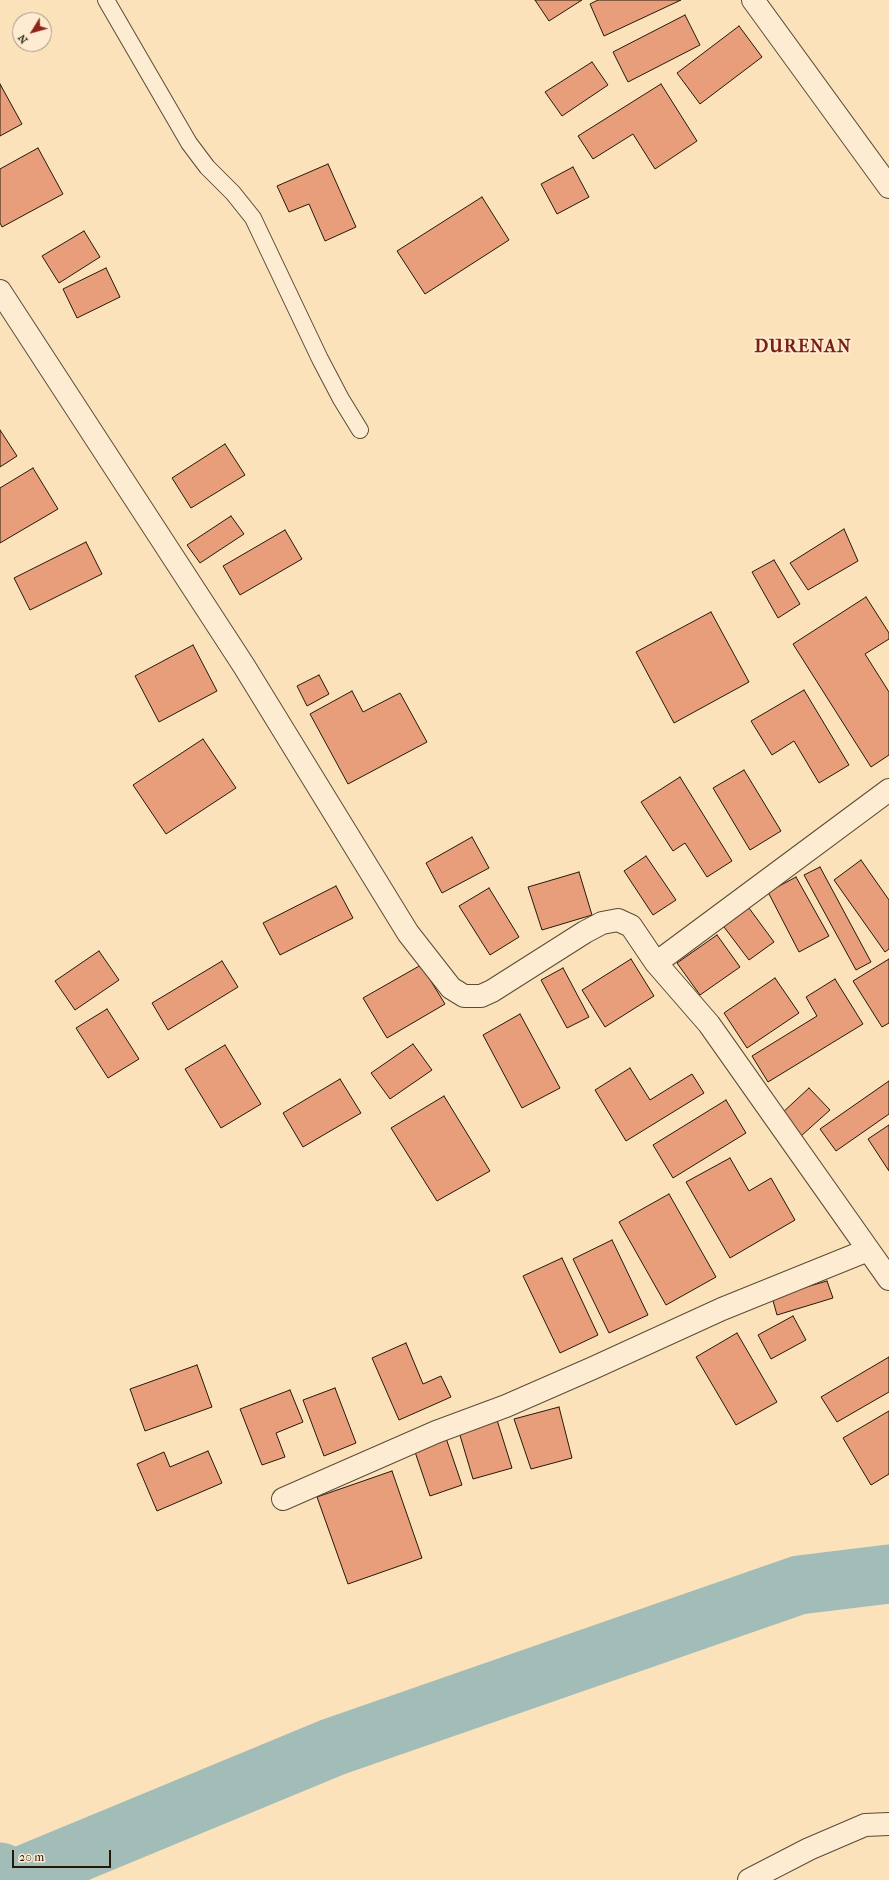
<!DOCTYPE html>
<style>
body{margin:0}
#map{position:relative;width:889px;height:1880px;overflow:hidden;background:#fce2ba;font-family:"IM FELL French Canon",serif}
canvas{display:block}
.north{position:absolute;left:12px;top:12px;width:40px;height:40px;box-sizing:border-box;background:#fdecd2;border:1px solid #a69882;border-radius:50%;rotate:233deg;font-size:11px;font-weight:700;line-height:16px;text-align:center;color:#241909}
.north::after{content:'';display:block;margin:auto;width:14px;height:18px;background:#8f2418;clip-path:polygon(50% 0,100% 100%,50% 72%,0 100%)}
.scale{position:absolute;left:12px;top:1850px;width:99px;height:18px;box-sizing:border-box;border:2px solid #241909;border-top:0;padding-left:5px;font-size:12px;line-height:14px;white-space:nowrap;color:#241909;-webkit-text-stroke:3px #fdecd2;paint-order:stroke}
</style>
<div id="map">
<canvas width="889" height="1880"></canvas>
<div class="north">N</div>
<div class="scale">20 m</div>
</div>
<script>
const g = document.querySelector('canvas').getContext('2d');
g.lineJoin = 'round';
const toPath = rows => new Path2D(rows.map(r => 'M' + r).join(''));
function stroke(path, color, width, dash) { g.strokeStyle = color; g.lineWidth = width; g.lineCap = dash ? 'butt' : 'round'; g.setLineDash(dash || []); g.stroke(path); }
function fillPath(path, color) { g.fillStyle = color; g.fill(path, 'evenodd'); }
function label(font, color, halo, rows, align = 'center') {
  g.font = font + ' "IM FELL French Canon",serif'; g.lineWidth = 3.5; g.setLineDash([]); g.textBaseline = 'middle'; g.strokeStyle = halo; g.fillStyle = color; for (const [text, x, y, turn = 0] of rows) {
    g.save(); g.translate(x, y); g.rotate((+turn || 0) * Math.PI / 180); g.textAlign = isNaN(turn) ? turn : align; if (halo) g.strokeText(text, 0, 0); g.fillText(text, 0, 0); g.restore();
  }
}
const river = toPath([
 [0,1872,14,1879,333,1747,799,1585,889,1574]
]);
const building = toPath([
 [535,0,582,0,549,21,535,0],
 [598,0,681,0,604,36,590,4,598,0],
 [685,15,700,45,628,82,613,52,685,15],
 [739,26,762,57,700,104,677,73,739,26],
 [592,62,608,85,562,116,545,92,592,62],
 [0,84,22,124,0,136,0,84],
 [661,84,697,141,655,169,633,134,593,159,578,136,661,84],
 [38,148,63,194,2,227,0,223,0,169,38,148],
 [328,164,356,227,325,241,309,204,289,212,277,186,328,164],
 [573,167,589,197,557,214,541,184,573,167],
 [482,197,509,240,425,294,397,251,482,197],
 [84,231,100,257,59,283,42,256,84,231],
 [106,268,120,297,77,318,63,289,106,268],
 [0,430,17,456,0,467,0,430],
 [225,444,245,475,191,508,172,478,225,444],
 [33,468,58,509,0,543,0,488,33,468],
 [231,516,244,534,200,563,187,545,231,516],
 [844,529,858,561,808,590,790,563,844,529],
 [285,530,302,559,240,595,223,566,285,530],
 [86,542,102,574,30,610,14,578,86,542],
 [774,560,800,604,778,618,752,572,774,560],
 [866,597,889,633,889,639,865,654,889,692,889,755,871,767,793,644,866,597],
 [711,612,749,682,674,723,636,652,711,612],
 [193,645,217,691,159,722,135,676,193,645],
 [319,675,329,694,307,706,297,686,319,675],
 [804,690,849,765,819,783,794,741,772,755,751,721,804,690],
 [352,691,363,712,400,693,427,742,348,784,310,714,352,691],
 [203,739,236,788,166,834,133,785,203,739],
 [744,770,781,831,750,850,713,788,744,770],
 [680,777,732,861,707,877,685,843,673,851,641,802,680,777],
 [472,837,489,868,442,893,426,863,472,837],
 [646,856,676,900,653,915,624,871,646,856],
 [861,860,889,900,889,949,885,952,834,880,861,860],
 [820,867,871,962,856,970,804,875,820,867],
 [579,872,592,915,542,930,528,887,579,872],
 [796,877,829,936,799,952,768,892,796,877],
 [336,886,353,918,280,955,263,923,336,886],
 [489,888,519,937,490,955,459,906,489,888],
 [746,904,774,942,749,960,721,923,746,904],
 [717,935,740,967,700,995,677,963,717,935],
 [99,951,119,980,75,1010,55,981,99,951],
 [631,959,654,996,605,1027,582,990,631,959],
 [889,959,889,1023,882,1027,853,981,889,959],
 [222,961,238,987,168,1030,152,1003,222,961],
 [421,965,445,1004,387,1038,363,998,421,965],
 [563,968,589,1017,567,1028,541,980,563,968],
 [775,978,799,1013,747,1048,724,1013,775,978],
 [835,979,863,1024,768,1082,752,1056,817,1016,806,997,835,979],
 [107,1009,139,1059,108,1078,76,1028,107,1009],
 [520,1014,560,1088,522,1108,483,1035,520,1014],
 [413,1044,432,1070,390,1099,371,1073,413,1044],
 [225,1045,261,1104,221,1128,185,1069,225,1045],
 [630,1068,650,1100,692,1074,704,1093,626,1141,595,1090,630,1068],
 [340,1079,361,1113,303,1147,283,1113,340,1079],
 [889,1081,889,1114,836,1151,820,1129,889,1081],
 [809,1088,830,1110,801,1136,781,1114,809,1088],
 [444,1096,490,1171,437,1201,391,1128,444,1096],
 [726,1100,746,1133,673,1178,653,1145,726,1100],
 [889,1125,889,1171,868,1139,889,1125],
 [730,1158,749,1191,771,1178,795,1220,730,1258,686,1182,730,1158],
 [669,1194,716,1277,666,1305,619,1222,669,1194],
 [612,1240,648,1315,609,1333,573,1259,612,1240],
 [562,1258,598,1335,560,1353,523,1276,562,1258],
 [827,1281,833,1298,777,1315,772,1297,827,1281],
 [793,1316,806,1340,771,1359,758,1335,793,1316],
 [737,1333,777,1402,736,1425,696,1357,737,1333],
 [406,1343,423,1384,441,1376,451,1397,399,1420,372,1358,406,1343],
 [889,1357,889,1392,837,1422,821,1397,889,1357],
 [197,1365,212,1407,145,1431,130,1389,197,1365],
 [335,1388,356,1443,324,1456,303,1400,335,1388],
 [290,1390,303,1422,276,1433,285,1457,262,1465,240,1409,290,1390],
 [559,1407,572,1458,531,1469,514,1419,559,1407],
 [889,1411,889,1474,871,1485,843,1438,889,1411],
 [497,1420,512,1468,473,1479,459,1432,497,1420],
 [446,1438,462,1485,430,1496,414,1449,446,1438],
 [208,1451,222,1483,157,1511,137,1464,164,1452,170,1467,208,1451],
 [392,1471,422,1558,348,1584,317,1497,392,1471]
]);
const lane = toPath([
 [106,0,189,143,207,167,233,193,253,218,320,359,341,399,360,430]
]);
const street = toPath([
 [753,0,889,187],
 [0,291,244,666,408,933,451,988,464,996,481,996,492,991,585,932,602,923,618,920,631,926,656,963,709,1024,889,1279],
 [656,963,889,790],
 [283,1499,436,1432,506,1406,593,1368,722,1309,868,1250],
 [749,1880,809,1849,865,1825,889,1824]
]);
const districtNames = [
 ["DURENAN",803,348]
];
stroke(river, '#a2bcb8', 59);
fillPath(building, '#e99e7b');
stroke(building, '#241909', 1);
stroke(lane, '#5a4b35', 18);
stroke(street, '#5a4b35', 24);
stroke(lane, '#fdecd2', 16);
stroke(street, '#fdecd2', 22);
g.letterSpacing = '1px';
label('bold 18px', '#7a1f14', '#fdecd2', districtNames);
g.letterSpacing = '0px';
</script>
